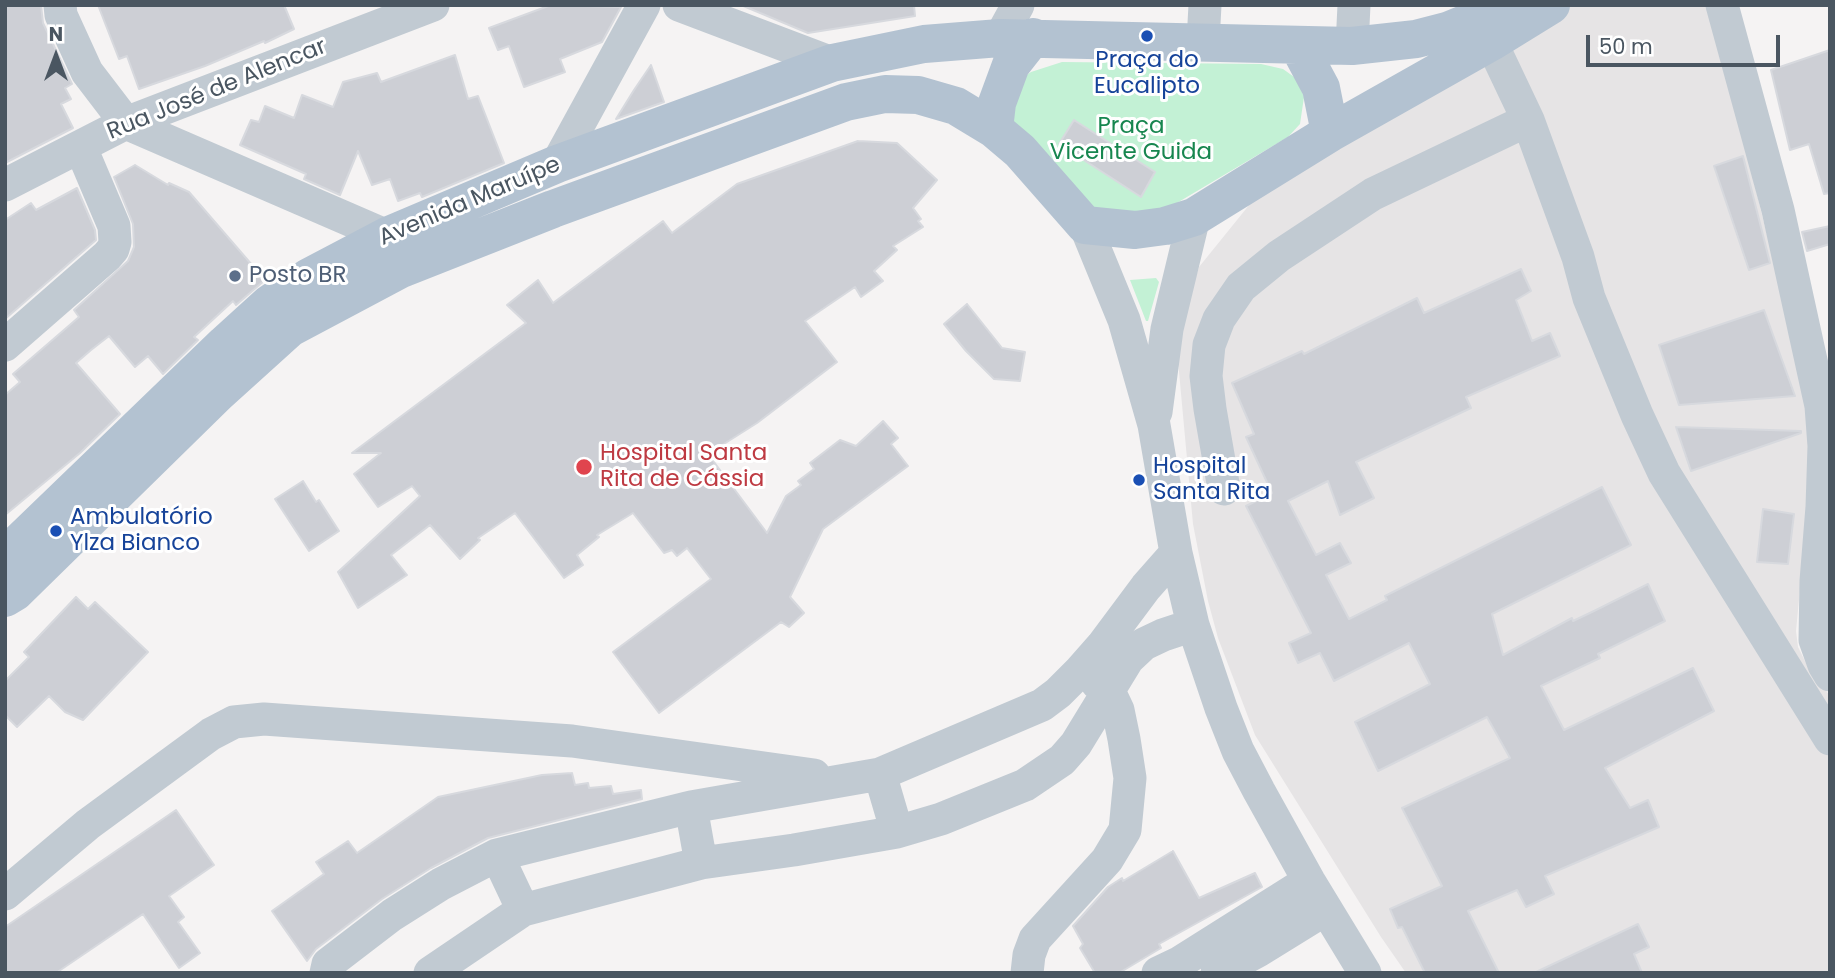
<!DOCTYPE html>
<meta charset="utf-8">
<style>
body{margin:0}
#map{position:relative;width:1835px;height:978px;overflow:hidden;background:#f5f3f3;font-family:Poppins,sans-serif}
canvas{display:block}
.frame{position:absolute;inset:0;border:7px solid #4a5661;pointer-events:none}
.north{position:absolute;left:21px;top:21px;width:70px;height:70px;-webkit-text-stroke:5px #fff;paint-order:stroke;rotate:0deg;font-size:19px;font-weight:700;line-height:28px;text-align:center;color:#4a5661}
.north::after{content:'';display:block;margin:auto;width:24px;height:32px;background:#4a5661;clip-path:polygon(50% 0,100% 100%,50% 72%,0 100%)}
.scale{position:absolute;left:1586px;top:35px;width:194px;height:32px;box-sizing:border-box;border:4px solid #4a5661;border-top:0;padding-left:9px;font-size:21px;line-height:24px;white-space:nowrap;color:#4a5661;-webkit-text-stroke:5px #fff;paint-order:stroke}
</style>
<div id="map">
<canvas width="1835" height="978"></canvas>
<div class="frame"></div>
<div class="north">N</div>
<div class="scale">50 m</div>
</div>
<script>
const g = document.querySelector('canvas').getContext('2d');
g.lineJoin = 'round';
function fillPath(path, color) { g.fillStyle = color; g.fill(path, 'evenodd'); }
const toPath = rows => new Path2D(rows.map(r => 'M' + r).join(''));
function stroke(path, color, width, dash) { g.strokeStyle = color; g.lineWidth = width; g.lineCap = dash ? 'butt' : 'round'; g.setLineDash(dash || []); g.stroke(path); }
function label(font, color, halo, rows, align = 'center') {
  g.font = font + ' Poppins,sans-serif'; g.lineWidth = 6; g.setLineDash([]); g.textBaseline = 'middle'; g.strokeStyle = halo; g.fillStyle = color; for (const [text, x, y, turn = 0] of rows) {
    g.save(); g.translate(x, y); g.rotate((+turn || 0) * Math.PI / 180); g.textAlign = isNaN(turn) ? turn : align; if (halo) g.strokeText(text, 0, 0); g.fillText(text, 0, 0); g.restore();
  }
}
const education = toPath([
 [1560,5,1710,5,1810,408,1814,442,1796,631,1798,647,1807,665,1830,696,1830,973,1406,973,1381,937,1255,735,1218,638,1208,601,1193,524,1176,339,1199,267,1254,199]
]);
const green = toPath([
 [1062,62,1261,64,1283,69,1297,79,1304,97,1300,124,1288,137,1165,210,1147,218,1096,211,1014,141,1014,84,1031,72],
 [1156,278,1159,282,1148,321,1146,321,1130,280]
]);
const building = toPath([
 [5,5,41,5,43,23,72,84,65,88,71,99,61,104,73,128,5,163,5,5],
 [98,5,284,5,294,29,265,43,264,41,205,66,139,89,127,56,119,59,98,5],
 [551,5,621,7,602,42,560,59,565,72,524,87,509,46,498,50,489,28,551,5],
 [741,5,914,5,915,16,808,33,741,5],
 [1830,50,1830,193,1824,194,1809,144,1790,150,1771,70,1830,50],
 [455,55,468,99,478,96,504,163,422,197,420,193,398,201,390,179,372,185,358,151,340,195,304,179,306,174,240,145,251,120,259,122,265,106,294,118,302,95,333,107,343,82,377,73,381,82,455,55],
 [651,65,664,102,616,119,634,90,651,65],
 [1074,120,1155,172,1141,197,1059,144,1074,120],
 [858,141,897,143,937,180,913,208,921,219,918,221,923,227,893,246,897,250,874,271,883,281,861,297,855,287,805,321,837,362,757,423,708,454,767,533,786,496,801,485,798,481,814,469,810,463,840,440,856,446,883,421,898,438,891,444,908,466,823,529,790,597,804,613,789,627,781,622,659,713,613,652,711,579,687,548,677,556,672,550,664,553,633,513,597,535,599,537,577,555,583,565,564,578,515,513,478,538,480,540,460,559,430,525,391,555,407,575,358,608,338,572,420,496,412,486,378,507,354,474,381,453,352,453,526,323,507,305,538,280,553,303,663,221,672,233,737,184,858,141],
 [1743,156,1770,263,1749,270,1714,166,1743,156],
 [135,165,168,185,169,183,189,192,265,280,236,305,233,301,194,337,198,340,163,374,148,356,135,367,109,336,91,350,76,363,120,414,80,453,5,515,5,395,20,382,13,374,79,317,74,310,128,261,134,247,133,224,114,177,135,165],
 [77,188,95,230,96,240,5,319,5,220,31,203,36,210,77,188],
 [1830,226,1830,244,1807,251,1802,232,1830,226],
 [1521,269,1531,291,1516,300,1532,341,1550,333,1560,356,1466,397,1471,408,1356,462,1374,498,1340,515,1328,481,1288,501,1316,555,1340,543,1351,563,1326,575,1349,619,1387,600,1385,596,1602,487,1631,545,1492,614,1503,655,1572,618,1573,621,1594,611,1648,584,1665,621,1598,654,1600,658,1541,686,1564,730,1693,668,1714,711,1605,768,1630,808,1648,800,1659,827,1545,876,1554,894,1526,907,1517,890,1468,911,1499,973,1425,973,1402,927,1398,928,1390,909,1442,886,1402,808,1510,758,1487,717,1378,771,1355,722,1430,684,1409,643,1334,681,1320,653,1298,663,1289,643,1311,633,1246,506,1272,493,1246,437,1254,434,1232,383,1302,351,1304,354,1417,298,1424,313,1521,269],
 [967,304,1002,348,1025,352,1020,381,994,379,966,351,944,324,967,304],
 [1764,310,1795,396,1679,405,1659,345,1764,310],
 [1676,427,1801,431,1801,433,1691,471,1676,427],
 [303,481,316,502,319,500,339,531,309,551,275,499,303,481],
 [1763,509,1794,514,1788,564,1757,562,1763,509],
 [76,597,88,609,95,602,148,652,83,720,65,712,49,696,17,727,5,715,5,681,29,657,24,652,76,597],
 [572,773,575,785,588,783,589,788,611,786,613,794,641,790,642,799,488,838,431,868,382,899,316,949,307,961,272,911,324,874,316,862,348,841,357,853,438,797,542,775,572,773],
 [176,810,214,865,169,896,184,917,178,922,200,953,179,968,143,914,56,973,5,973,5,927,176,810],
 [1173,851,1199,898,1255,873,1262,887,1159,944,1161,948,1119,973,1095,973,1080,948,1083,944,1073,926,1108,887,1122,878,1123,881,1173,851],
 [1638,924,1649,947,1634,954,1642,973,1534,973,1638,924]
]);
const minor = toPath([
 [60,5,61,15,87,72,126,123,387,236],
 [679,5,832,63],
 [1722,5,1778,210,1821,406,1824,446,1822,507,1816,581,1815,640,1824,665,1830,675],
 [1000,38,1018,5],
 [1203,42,1205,5],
 [1491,42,1528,120,1578,257,1589,298,1637,415,1664,473,1830,739],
 [1352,46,1354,5],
 [557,164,644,5],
 [5,185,126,123,433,5],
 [1085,225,1124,320,1154,425,1176,553,1193,625,1221,708,1238,751,1259,791,1309,881,1365,973],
 [5,345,107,256,113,249,115,242,114,226,81,148],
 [1156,412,1167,329,1194,217],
 [1224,489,1210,409,1206,376,1209,345,1219,319,1241,287,1279,256,1373,194,1528,120],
 [880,774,897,832],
 [691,807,701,863],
 [497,855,523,910],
 [5,894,87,825,211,734,234,722,264,719,572,741,814,775],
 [326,973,328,964,392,915,441,884,497,855,691,807,880,774,1042,705,1058,693,1080,671,1102,646,1146,587,1176,553],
 [430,973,523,910,701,863,794,850,897,832,941,819,1025,785,1062,760,1076,744,1128,659,1144,644,1163,635,1193,625],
 [1027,973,1029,955,1035,939,1107,860,1125,830,1130,778,1124,739,1118,710,1109,691,1097,683],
 [1158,973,1179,963,1309,881],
 [1217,973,1258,951,1326,909]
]);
const major = toPath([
 [1298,45,1321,88,1330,133],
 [994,129,997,103,1011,65,1033,37],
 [5,556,225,344,269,304,309,277,387,236,557,164,832,63,924,44,1000,38,1352,46,1416,39,1447,31,1511,5],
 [5,598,15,592,217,394,290,328,401,269,553,209,846,102,885,94,918,95,956,106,994,129,1020,151,1085,225,1135,230,1165,226,1194,217,1330,133,1491,42,1551,5]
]);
const markers = [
 [1147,36,7,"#1a4fb4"],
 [235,276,7,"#5c6f8a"],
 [584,467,9,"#e0444e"],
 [1139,480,7,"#1a4fb4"],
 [56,531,7,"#1a4fb4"]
];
const transitNames = [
 ["Praça do",1147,61,"center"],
 ["Eucalipto",1147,87,"center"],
 ["Hospital",1153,467],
 ["Santa Rita",1153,493],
 ["Ambulatório",70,518],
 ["Ylza Bianco",70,544]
];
const streetNames = [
 ["Rua José de Alencar",217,90,-22],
 ["Avenida Maruípe",470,202,-23]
];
const parkNames = [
 ["Praça",1131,127],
 ["Vicente Guida",1131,153]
];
const serviceNames = [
 ["Posto BR",249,276]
];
const healthNames = [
 ["Hospital Santa",600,454],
 ["Rita de Cássia",600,480]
];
fillPath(education, '#e6e4e5');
fillPath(green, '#c3f1d5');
fillPath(building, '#cdcfd5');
stroke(building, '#d7d9de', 2);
stroke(minor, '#c1cad2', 33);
stroke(major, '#b3c2d1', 38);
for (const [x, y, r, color] of markers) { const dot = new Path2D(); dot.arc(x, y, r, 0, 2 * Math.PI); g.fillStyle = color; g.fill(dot); stroke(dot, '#fff', 2.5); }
label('23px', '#164399', '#fff', transitNames, 'left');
label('23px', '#4a5661', '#fff', streetNames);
label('23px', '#17864f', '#fff', parkNames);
label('23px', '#4e5e75', '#fff', serviceNames, 'left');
label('23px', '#be3a42', '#fff', healthNames, 'left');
</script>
